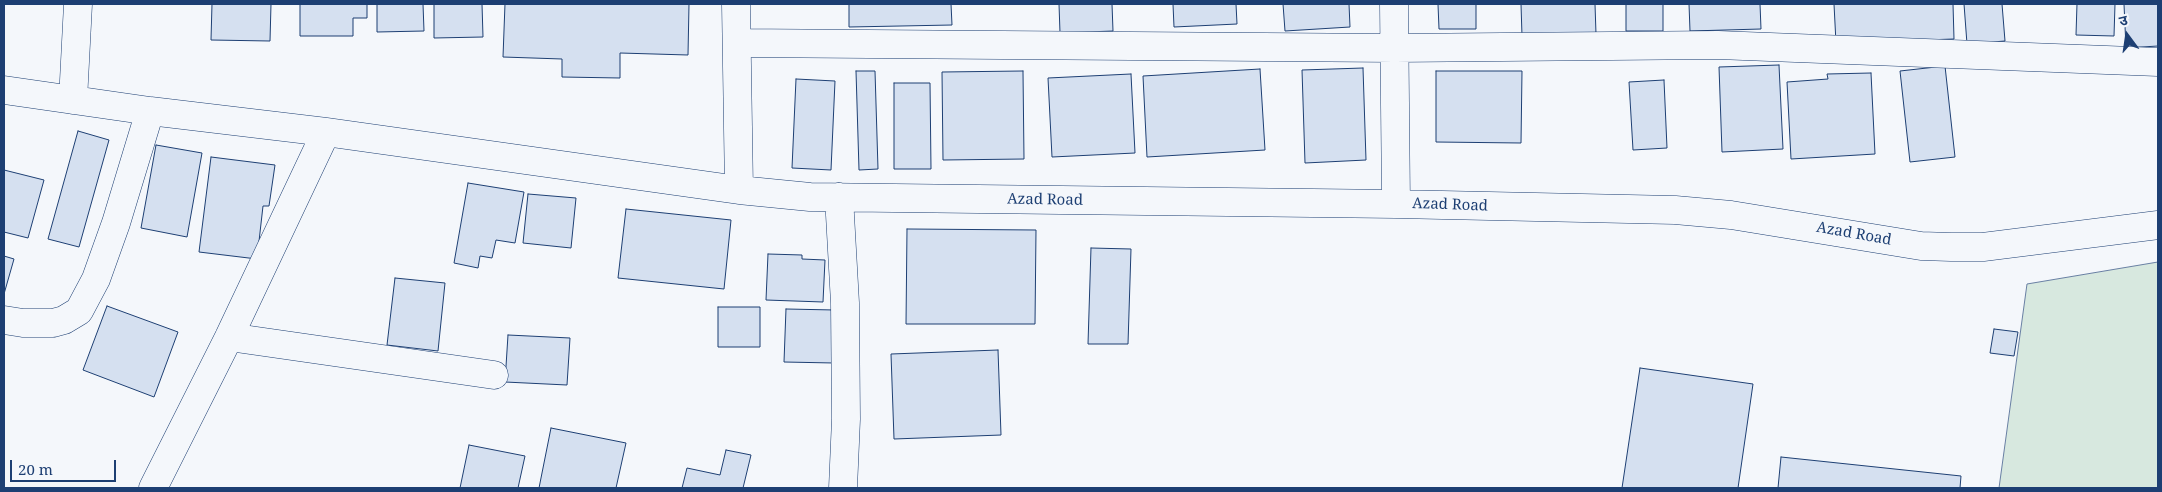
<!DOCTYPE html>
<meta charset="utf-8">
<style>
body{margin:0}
#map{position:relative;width:2162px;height:492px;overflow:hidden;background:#f4f7fb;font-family:"Noto Serif","Noto Sans Devanagari",serif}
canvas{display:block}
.frame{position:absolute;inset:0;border:5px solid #1d3f73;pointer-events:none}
.north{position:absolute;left:2102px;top:10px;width:50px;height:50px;-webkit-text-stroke:4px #f4f7fb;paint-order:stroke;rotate:346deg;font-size:14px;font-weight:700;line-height:20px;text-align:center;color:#1d3f73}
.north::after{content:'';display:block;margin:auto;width:18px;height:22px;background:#1d3f73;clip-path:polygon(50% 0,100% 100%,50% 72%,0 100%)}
.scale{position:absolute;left:10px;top:460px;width:106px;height:22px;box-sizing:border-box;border:2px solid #1d3f73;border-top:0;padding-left:6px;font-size:15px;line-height:18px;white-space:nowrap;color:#1d3f73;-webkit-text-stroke:4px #f4f7fb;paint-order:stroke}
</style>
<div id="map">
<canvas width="2162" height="492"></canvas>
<div class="frame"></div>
<div class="north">उ</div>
<div class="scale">20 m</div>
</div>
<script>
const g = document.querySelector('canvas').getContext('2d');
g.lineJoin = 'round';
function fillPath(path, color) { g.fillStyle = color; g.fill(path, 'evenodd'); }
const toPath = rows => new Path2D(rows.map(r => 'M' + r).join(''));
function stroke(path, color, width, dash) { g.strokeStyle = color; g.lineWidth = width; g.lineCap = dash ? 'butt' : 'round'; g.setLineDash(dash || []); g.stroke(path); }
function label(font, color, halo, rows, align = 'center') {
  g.font = font + ' "Noto Serif",serif'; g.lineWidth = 4; g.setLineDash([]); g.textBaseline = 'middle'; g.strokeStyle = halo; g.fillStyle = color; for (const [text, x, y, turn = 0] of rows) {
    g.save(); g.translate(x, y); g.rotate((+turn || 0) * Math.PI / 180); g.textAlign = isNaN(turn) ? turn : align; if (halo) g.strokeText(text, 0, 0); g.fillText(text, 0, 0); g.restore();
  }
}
const green = toPath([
 [2158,262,2158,488,1999,488,2027,284,2158,262]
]);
const building = toPath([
 [212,4,271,4,270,41,211,40,212,4],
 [300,4,367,4,367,18,353,18,353,36,300,36,300,4],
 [377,4,423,4,424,31,377,32,377,4],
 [434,4,482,4,483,37,434,38,434,4],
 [505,4,689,4,688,55,620,53,620,78,562,77,562,59,503,57,505,4],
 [849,4,951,4,952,25,849,27,849,4],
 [1059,4,1112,4,1113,31,1060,33,1059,4],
 [1173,4,1236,4,1237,24,1174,27,1173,4],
 [1283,4,1349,4,1350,27,1285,31,1283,4],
 [1438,4,1476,4,1476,29,1439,29,1438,4],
 [1521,4,1595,4,1596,34,1522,36,1521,4],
 [1626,4,1663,4,1663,31,1626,31,1626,4],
 [1689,4,1760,4,1761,29,1690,31,1689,4],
 [1834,4,1953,4,1954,39,1836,43,1834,4],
 [1964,4,2002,4,2005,41,1967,44,1964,4],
 [2077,4,2115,4,2114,36,2076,35,2077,4],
 [2124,4,2158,4,2158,46,2126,48,2124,4],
 [1779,65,1783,149,1722,152,1719,67,1779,65],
 [1945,66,1955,157,1910,162,1900,71,1945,66],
 [1363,68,1366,160,1305,163,1302,70,1363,68],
 [1260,69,1265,150,1147,157,1143,76,1260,69],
 [856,71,875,71,878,169,859,170,856,71],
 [1023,71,1024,159,943,160,942,72,1023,71],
 [1436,71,1522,71,1521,143,1436,142,1436,71],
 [1871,73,1875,154,1791,159,1787,82,1828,79,1827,74,1871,73],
 [1131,74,1135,153,1052,157,1048,78,1131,74],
 [796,79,835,81,831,170,792,168,796,79],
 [1664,80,1667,148,1633,150,1629,82,1664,80],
 [894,83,930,83,931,169,894,169,894,83],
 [78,131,109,140,79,247,48,239,78,131],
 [156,145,202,153,187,237,141,228,156,145],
 [211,157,275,165,269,206,263,206,257,259,199,252,211,157],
 [4,170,44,180,28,238,4,232,4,170],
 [468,183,524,192,515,243,496,240,492,258,480,256,478,268,454,263,468,183],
 [528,194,576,198,571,248,523,243,528,194],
 [626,209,731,220,724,289,618,278,626,209],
 [907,229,1036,230,1035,324,906,324,907,229],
 [1091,248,1131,249,1128,344,1088,344,1091,248],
 [768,254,802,255,802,259,825,260,823,302,766,300,768,254],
 [4,256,14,259,4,294,4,256],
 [395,278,445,283,438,351,387,345,395,278],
 [107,306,178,332,154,397,83,370,107,306],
 [718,307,760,307,760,347,718,347,718,307],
 [786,309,835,310,834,363,784,362,786,309],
 [1994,329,2018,332,2014,356,1990,353,1994,329],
 [508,335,570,338,567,385,505,382,508,335],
 [998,350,1001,435,894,439,891,354,998,350],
 [1640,368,1753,384,1738,488,1622,488,1640,368],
 [551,428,626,443,616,488,539,488,551,428],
 [469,445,525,456,518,488,460,488,469,445],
 [726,450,751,455,743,488,682,488,687,468,720,475,726,450],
 [1781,457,1961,476,1960,488,1778,488,1781,457]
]);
const street = toPath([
 [736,4,739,190],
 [1394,4,1396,204],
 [738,43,1395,48,1718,45,2158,62],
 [4,90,150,111,326,132,739,190,810,197,1396,204,1675,210,1731,215,1921,246,1951,247,1983,247,2158,225],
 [73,100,78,4],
 [839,197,845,303,846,419,843,488],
 [4,320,23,323,53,323,64,320,79,311,96,279,116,223,150,111],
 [229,337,494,375],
 [153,488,229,337,326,132]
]);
const streetNames = [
 ["Azad Road",1045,200,1],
 ["Azad Road",1450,205,2],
 ["Azad Road",1854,234,10]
];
fillPath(green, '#d7e8df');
stroke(green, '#687fa3', 1);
fillPath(building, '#d5e0f0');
stroke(building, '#1d3f73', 1);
stroke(street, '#1d3f73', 29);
stroke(street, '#f4f7fb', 28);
label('15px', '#1d3f73', '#f4f7fb', streetNames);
</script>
